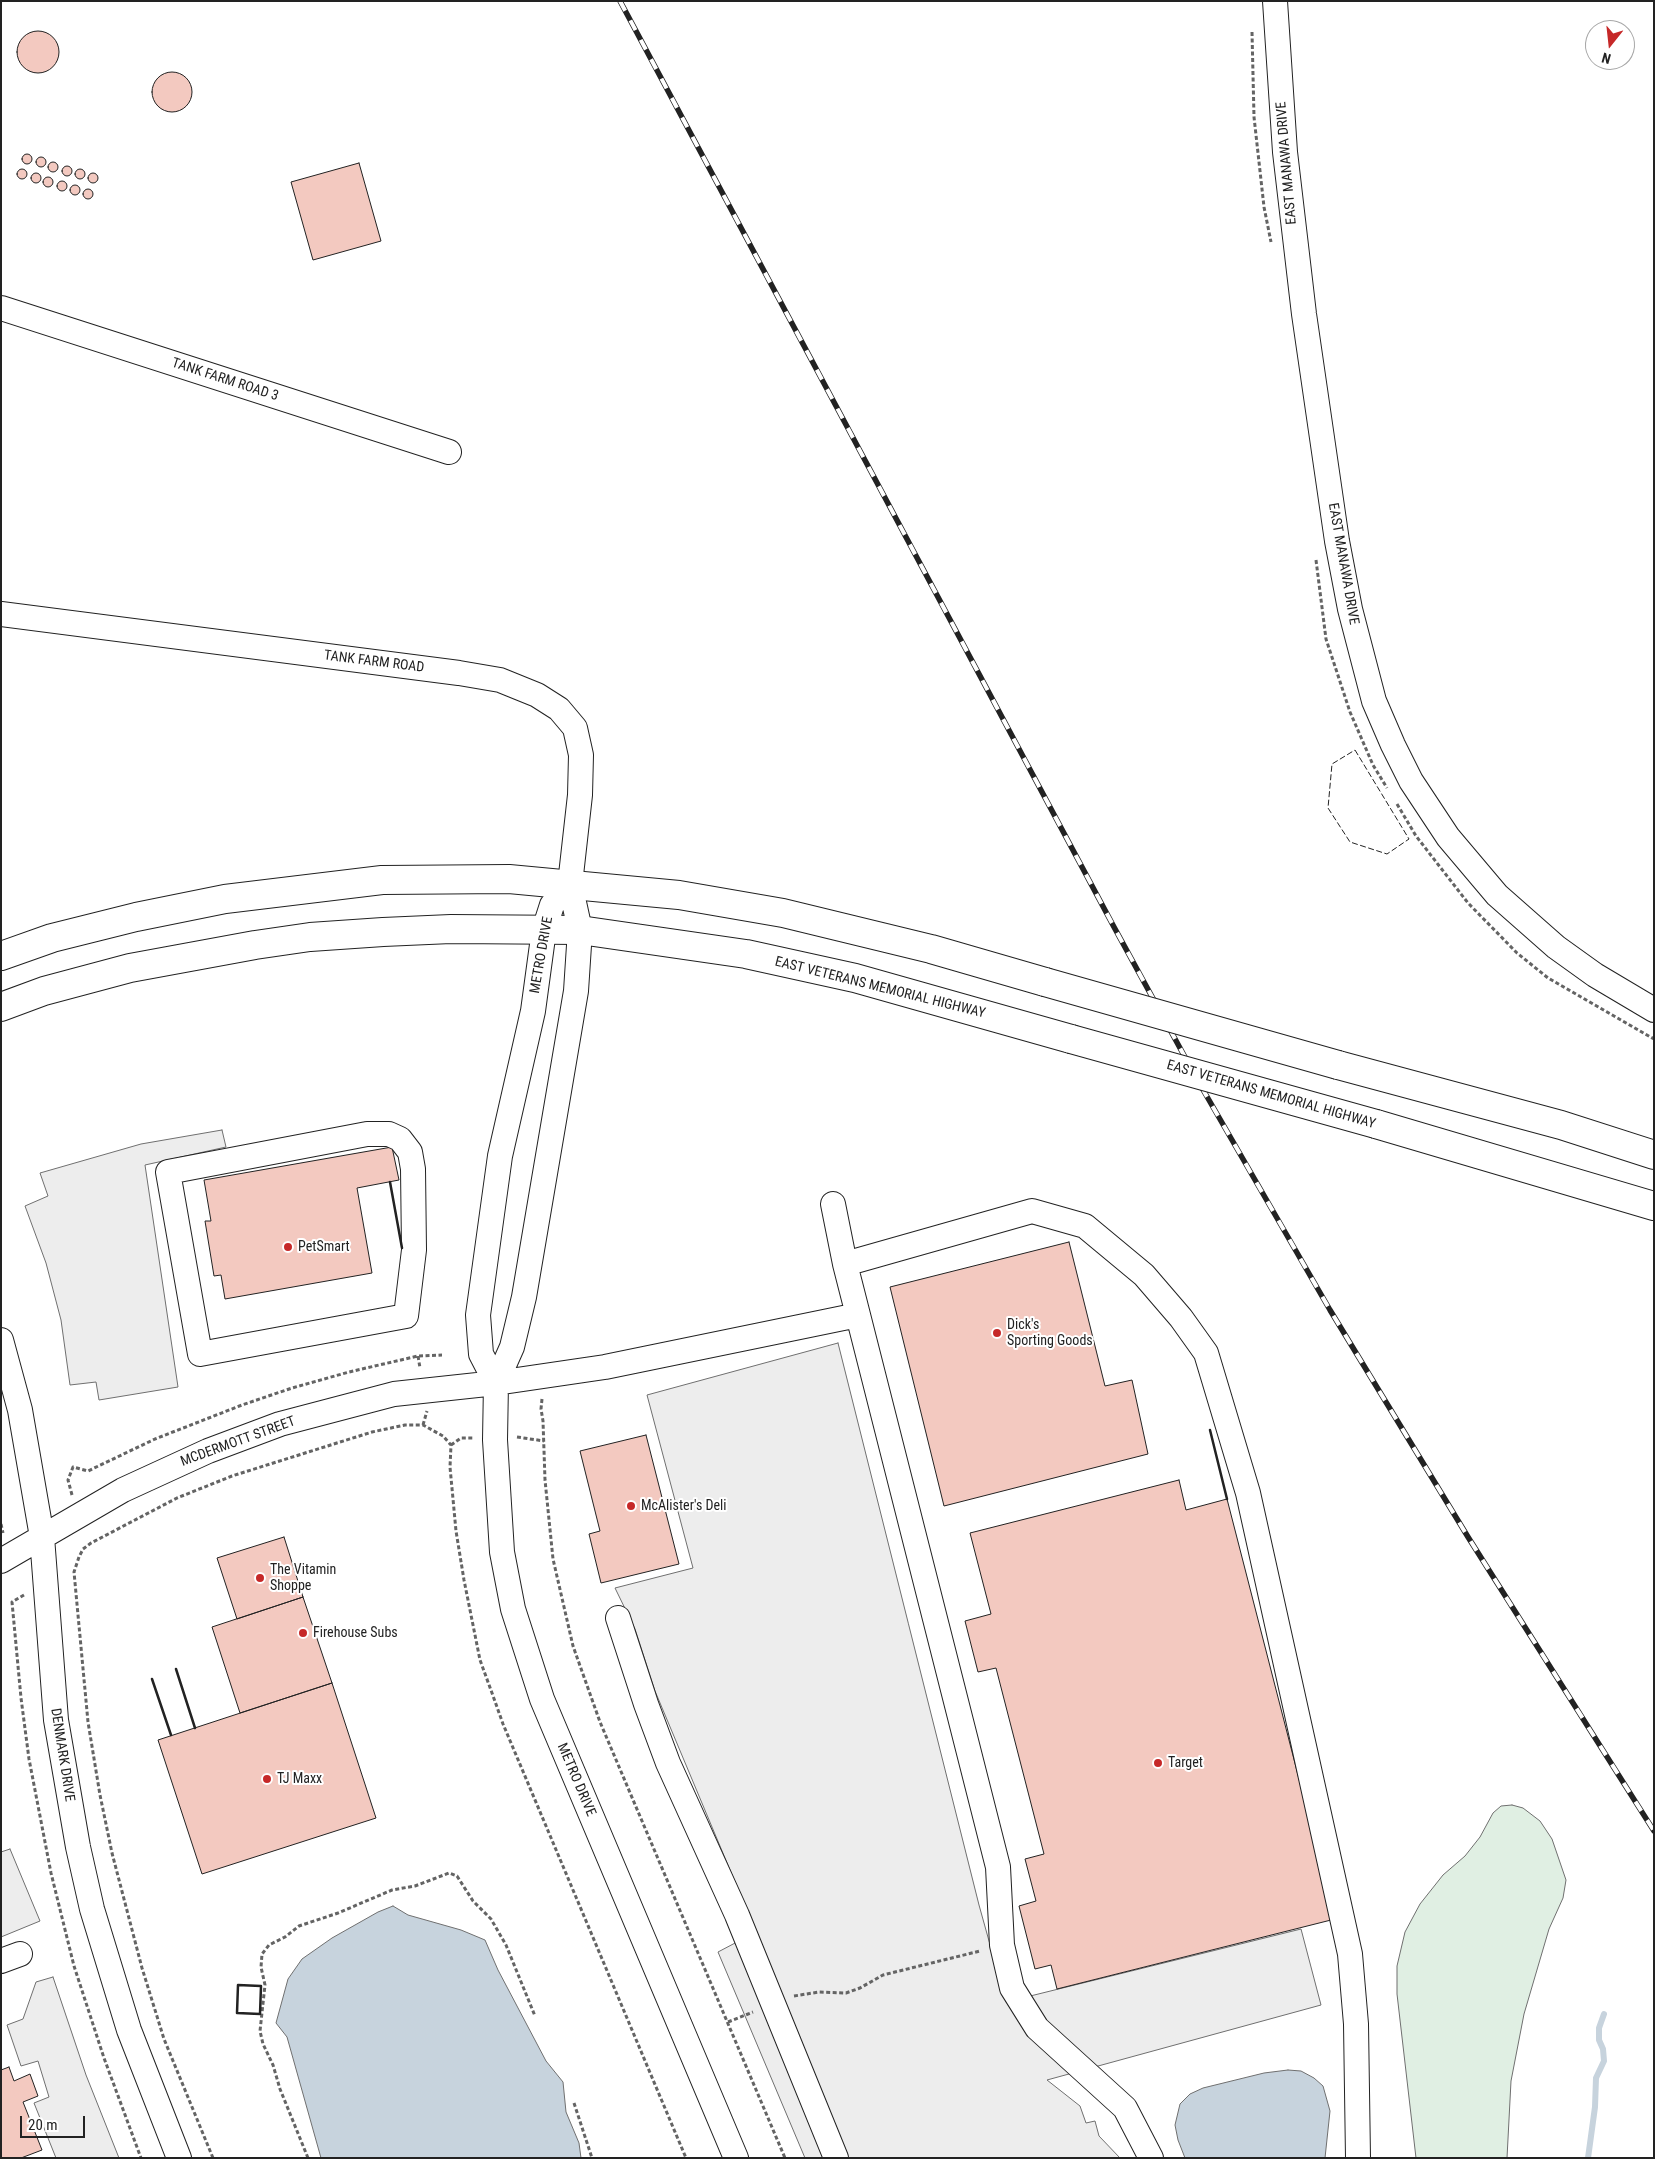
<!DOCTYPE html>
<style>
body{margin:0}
#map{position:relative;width:1655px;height:2159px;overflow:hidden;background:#fff;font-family:"Roboto Condensed",sans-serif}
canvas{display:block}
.frame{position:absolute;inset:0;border:2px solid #222;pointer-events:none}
.north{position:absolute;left:1585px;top:20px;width:50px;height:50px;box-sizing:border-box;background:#fff;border:1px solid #a7a7a7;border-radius:50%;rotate:196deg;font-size:14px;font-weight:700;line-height:20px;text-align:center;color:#222}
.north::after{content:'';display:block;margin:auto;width:18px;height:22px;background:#c62828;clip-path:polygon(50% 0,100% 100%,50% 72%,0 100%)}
.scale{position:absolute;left:20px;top:2116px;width:65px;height:22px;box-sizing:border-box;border:2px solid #222;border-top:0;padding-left:6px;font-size:15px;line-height:18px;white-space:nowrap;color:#222;-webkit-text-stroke:4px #fff;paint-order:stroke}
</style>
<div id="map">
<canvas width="1655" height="2159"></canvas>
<div class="frame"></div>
<div class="north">N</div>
<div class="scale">20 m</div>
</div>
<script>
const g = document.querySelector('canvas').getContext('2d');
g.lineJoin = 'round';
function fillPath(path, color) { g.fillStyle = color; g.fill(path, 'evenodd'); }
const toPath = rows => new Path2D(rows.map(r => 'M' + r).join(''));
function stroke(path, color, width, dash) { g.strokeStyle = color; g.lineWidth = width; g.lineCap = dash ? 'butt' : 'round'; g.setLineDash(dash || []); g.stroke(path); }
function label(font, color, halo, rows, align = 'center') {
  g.font = font + ' "Roboto Condensed",sans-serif'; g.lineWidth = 4; g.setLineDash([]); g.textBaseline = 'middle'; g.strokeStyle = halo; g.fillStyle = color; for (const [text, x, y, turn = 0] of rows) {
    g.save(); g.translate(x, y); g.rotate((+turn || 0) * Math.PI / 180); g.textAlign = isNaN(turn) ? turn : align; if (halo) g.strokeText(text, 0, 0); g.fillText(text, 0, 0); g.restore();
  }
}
const green = toPath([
 [1512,1805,1523,1808,1540,1821,1552,1839,1566,1880,1563,1898,1549,1929,1524,2014,1511,2081,1507,2158,1416,2158,1397,1994,1397,1966,1405,1932,1420,1904,1443,1875,1465,1856,1480,1837,1493,1813,1501,1806,1512,1805]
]);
const parking = toPath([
 [222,1130,226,1147,145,1165,178,1387,99,1400,96,1382,70,1385,61,1320,46,1263,25,1206,48,1196,40,1173,141,1144,222,1130],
 [838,1343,979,1905,1006,2002,1301,1929,1321,2005,1047,2080,1080,2106,1086,2123,1095,2121,1099,2136,1120,2158,805,2158,718,1952,756,1932,655,1691,635,1629,615,1588,693,1568,647,1395,838,1343],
 [10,1849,40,1921,1,1937,1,1852,10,1849],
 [53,1977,86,2075,119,2158,56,2158,34,2103,49,2097,38,2061,21,2066,7,2025,23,2019,36,1982,53,1977]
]);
const water = toPath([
 [393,1906,408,1915,461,1930,485,1940,498,1970,546,2061,563,2082,566,2112,579,2143,581,2158,321,2158,287,2037,276,2023,288,1979,302,1959,332,1938,378,1912,393,1906],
 [1288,2070,1301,2071,1314,2078,1323,2086,1330,2111,1325,2158,1185,2158,1178,2140,1175,2125,1180,2104,1190,2094,1203,2088,1264,2073,1288,2070]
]);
const stream = toPath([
 [1588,2158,1595,2107,1596,2078,1604,2061,1603,2049,1599,2040,1599,2028,1604,2014]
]);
const building = toPath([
 '17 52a21 21 0 1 1 42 0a21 21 0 1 1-42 0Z',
 '152 92a20 20 0 1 1 40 0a20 20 0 1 1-40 0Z',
 '22 159a5 5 0 1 1 10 0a5 5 0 1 1-10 0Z',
 '36 162a5 5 0 1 1 10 0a5 5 0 1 1-10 0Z',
 '48 167a5 5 0 1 1 10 0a5 5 0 1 1-10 0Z',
 [359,163,381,241,313,260,291,182,359,163],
 '62 171a5 5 0 1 1 10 0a5 5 0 1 1-10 0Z',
 '75 174a5 5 0 1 1 10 0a5 5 0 1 1-10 0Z',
 '17 174a5 5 0 1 1 10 0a5 5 0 1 1-10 0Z',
 '88 178a5 5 0 1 1 10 0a5 5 0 1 1-10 0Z',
 '31 178a5 5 0 1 1 10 0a5 5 0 1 1-10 0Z',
 '43 182a5 5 0 1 1 10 0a5 5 0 1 1-10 0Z',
 '57 186a5 5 0 1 1 10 0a5 5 0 1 1-10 0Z',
 '70 190a5 5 0 1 1 10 0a5 5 0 1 1-10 0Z',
 '83 194a5 5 0 1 1 10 0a5 5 0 1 1-10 0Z',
 [392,1147,399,1180,357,1188,372,1273,225,1299,221,1275,214,1276,205,1221,211,1221,204,1180,392,1147],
 [1069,1242,1105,1386,1132,1380,1148,1454,944,1506,890,1287,1069,1242],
 [646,1435,679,1564,601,1583,589,1534,600,1531,580,1451,646,1435],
 [1179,1480,1186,1510,1227,1499,1335,1919,1057,1989,1051,1965,1035,1969,1019,1906,1036,1901,1025,1859,1044,1854,996,1668,978,1672,965,1621,991,1614,970,1533,1179,1480],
 [284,1537,303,1597,237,1619,217,1558,284,1537],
 [303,1597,332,1683,240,1713,212,1627,303,1597],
 [332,1683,376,1818,202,1874,158,1740,332,1683],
 [9,2067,14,2081,30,2074,38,2096,23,2102,42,2150,21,2158,1,2158,1,2070,9,2067]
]);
const path = toPath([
 [1252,32,1254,117,1264,207,1271,242],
 [1316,560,1326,639,1350,712,1373,765,1387,788],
 [1397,804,1416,836,1468,903,1517,953,1548,978,1654,1039],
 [418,1356,420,1368],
 [542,1399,541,1409,543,1421,545,1480,553,1559,573,1646,600,1722,785,2158],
 [423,1425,427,1411],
 [517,1437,544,1441],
 [451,1445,461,1438,473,1438],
 [72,1495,68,1480,73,1467,88,1471,155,1439,242,1405,292,1388,349,1372,418,1356,442,1355],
 [1,1524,3,1533],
 [24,1595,12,1602,21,1698,29,1759,51,1873,74,1966,104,2058,141,2158],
 [794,1996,819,1992,846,1993,860,1988,883,1975,980,1951],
 [728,2022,753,2012],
 [574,2103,592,2158],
 [213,2158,164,2039,142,1968,112,1853,100,1795,88,1722,74,1572,79,1557,83,1549,91,1543,177,1498,232,1476,372,1432,405,1425,423,1425,443,1436,451,1445,450,1467,456,1531,464,1580,480,1660,492,1693,503,1724,686,2158],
 [308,2158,280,2089,273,2065,263,2044,260,2031,265,1985,261,1967,262,1954,269,1945,285,1937,299,1926,338,1913,392,1890,415,1886,449,1873,457,1876,473,1901,491,1919,506,1945,535,2016]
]);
const minor = toPath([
 [1275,1,1285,152,1304,314,1337,541,1350,609,1374,701,1393,745,1411,781,1448,837,1497,895,1556,947,1595,975,1654,1010],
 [1,308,449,452],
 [1,614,459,673,500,680,537,695,559,709,575,728,581,755,580,795,570,884,580,930,576,991,524,1297,512,1347,496,1383,495,1440,502,1552,513,1609,542,1699,736,2158],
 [367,1134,389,1134,400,1139,410,1152,413,1169,414,1250,406,1316,200,1354,168,1172,367,1134],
 [833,1204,845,1264],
 [858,1315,998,1867,1002,1945,1012,1988,1037,2028,1125,2108,1151,2158],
 [1,1340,20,1410,42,1537,56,1720,78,1847,92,1909,129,2030,179,2158],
 [496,1383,481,1354,478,1315,500,1156,533,1011,544,930,552,905,570,884],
 [1,1561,123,1490,208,1451,280,1424,394,1394,496,1383,605,1367,858,1315,845,1264,1032,1211,1085,1226,1144,1275,1181,1318,1206,1353,1248,1493,1350,1954,1356,2024,1358,2158],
 [618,1618,646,1704,668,1763,737,1915,836,2158],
 [1,1961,20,1954]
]);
const major = toPath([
 [1,956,52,938,136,917,225,899,382,880,509,879,679,895,783,913,931,949,1045,982],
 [1,1007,44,991,130,968,255,945,310,937,383,932,451,929,580,930,746,954,855,978,1071,1039],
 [1338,1065,1561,1125,1654,1155],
 [1376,1124,1654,1206]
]);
const rail = toPath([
 [620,1,1114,927,1198,1081,1330,1310,1468,1537,1654,1831]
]);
const majorBridge = toPath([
 [1045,982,1338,1065],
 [1071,1039,1376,1124]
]);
const fence = toPath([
 [1355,750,1409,839,1387,854,1350,842,1328,808,1332,764,1355,750]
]);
const wall = toPath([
 [390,1182,402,1248],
 [1210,1430,1227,1499],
 [176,1669,195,1728],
 [152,1679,171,1735],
 [238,1985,261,1986,260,2014,237,2013,238,1985]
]);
const markers = [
 [288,1247,5,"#c62828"],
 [997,1333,5,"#c62828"],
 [631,1506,5,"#c62828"],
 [260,1578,5,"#c62828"],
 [303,1633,5,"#c62828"],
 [1158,1763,5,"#c62828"],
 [267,1779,5,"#c62828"]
];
const streetNames = [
 ["EAST MANAWA DRIVE",1287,163,-95],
 ["TANK FARM ROAD 3",225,380,18],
 ["EAST MANAWA DRIVE",1343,564,80],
 ["TANK FARM ROAD",374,662,7],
 ["METRO DRIVE",542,955,-80],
 ["EAST VETERANS MEMORIAL HIGHWAY",880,988,14],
 ["EAST VETERANS MEMORIAL HIGHWAY",1271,1095,16],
 ["MCDERMOTT STREET",238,1442,-20],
 ["DENMARK DRIVE",62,1755,81],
 ["METRO DRIVE",576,1780,67]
];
const poiNames = [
 ["PetSmart",298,1247],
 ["Dick's",1007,1325],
 ["Sporting Goods",1007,1341],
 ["McAlister's Deli",641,1506],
 ["The Vitamin",270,1570],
 ["Shoppe",270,1586],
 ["Firehouse Subs",313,1633],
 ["Target",1168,1763],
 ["TJ Maxx",277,1779]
];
fillPath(green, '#e0efe3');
stroke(green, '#6f6f6f', 1);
fillPath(parking, '#ededed');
stroke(parking, '#6f6f6f', 1);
fillPath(water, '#c7d3dd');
stroke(water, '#6f6f6f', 1);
stroke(stream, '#c7d3dd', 6);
fillPath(building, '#f3c9c0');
stroke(building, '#222', 1);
stroke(minor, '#222', 26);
stroke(major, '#222', 30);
stroke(path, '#646464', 3, [4, 2.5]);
stroke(minor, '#fff', 24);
stroke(major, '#fff', 28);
stroke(rail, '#222', 5.5);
stroke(rail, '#fff', 4, [11]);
stroke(majorBridge, '#222', 30, []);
stroke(majorBridge, '#fff', 28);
stroke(fence, '#222', 1, [6, 2.5]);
stroke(wall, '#222', 2.5);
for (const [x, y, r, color] of markers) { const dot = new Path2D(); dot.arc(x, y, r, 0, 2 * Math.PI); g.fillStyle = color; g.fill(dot); stroke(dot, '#fff', 2); }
label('14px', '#222', '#fff', streetNames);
label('14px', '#222', '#fff', poiNames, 'left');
</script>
